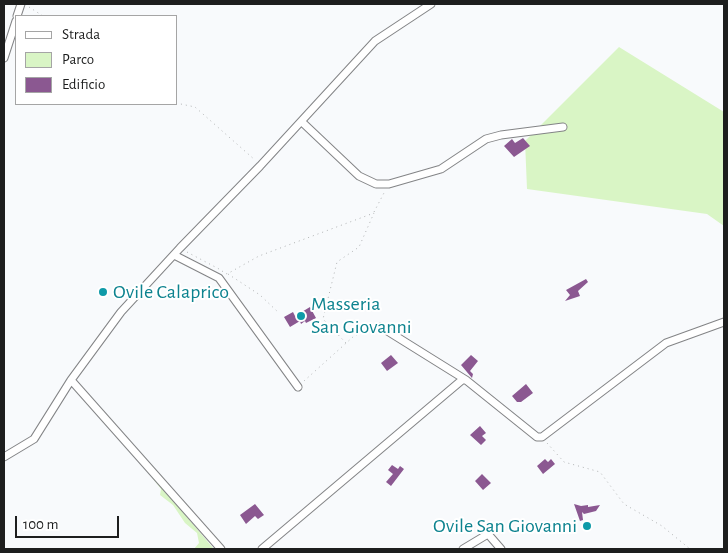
<!DOCTYPE html>
<style>
body{margin:0}
#map{position:relative;width:728px;height:553px;overflow:hidden;background:#f8fafc;font-family:"Alegreya Sans",sans-serif}
canvas{display:block}
.frame{position:absolute;inset:0;border:5px solid #1d1e1e;pointer-events:none}
.legend{position:absolute;left:15px;top:15px;width:162px;height:90px;box-sizing:border-box;background:#fff;border:1px solid #a5a5a5;margin:0;padding:6px 9px;list-style:none;font-size:15px;color:#1d1e1e}
.legend li{display:flex;align-items:center;gap:10px;height:25px}
.legend b{width:25px;border:1px solid #a5a5a5}
.scale{position:absolute;left:15px;top:516px;width:104px;height:22px;box-sizing:border-box;border:2px solid #1d1e1e;border-top:0;padding-left:6px;font-size:15px;line-height:18px;white-space:nowrap;color:#1d1e1e;-webkit-text-stroke:4px #fff;paint-order:stroke}
</style>
<div id="map">
<canvas width="728" height="553"></canvas>
<div class="frame"></div>
<ul class="legend">
<li><b style="height:6px;background:#fff"></b>Strada</li>
<li><b style="height:14px;background:#d9f5c5"></b>Parco</li>
<li><b style="height:14px;background:#8b5891"></b>Edificio</li>
</ul>
<div class="scale">100 m</div>
</div>
<script>
const g = document.querySelector('canvas').getContext('2d');
g.lineJoin = 'round';
function fillPath(path, color) { g.fillStyle = color; g.fill(path, 'evenodd'); }
const toPath = rows => new Path2D(rows.map(r => 'M' + r).join(''));
function stroke(path, color, width, dash) { g.strokeStyle = color; g.lineWidth = width; g.lineCap = dash ? 'butt' : 'round'; g.setLineDash(dash || []); g.stroke(path); }
function label(font, color, halo, rows, align = 'center') {
  g.font = font + ' "Alegreya Sans",sans-serif'; g.lineWidth = 4; g.setLineDash([]); g.textBaseline = 'middle'; g.strokeStyle = halo; g.fillStyle = color; for (const [text, x, y, turn = 0] of rows) {
    g.save(); g.translate(x, y); g.rotate((+turn || 0) * Math.PI / 180); g.textAlign = isNaN(turn) ? turn : align; if (halo) g.strokeText(text, 0, 0); g.fillText(text, 0, 0); g.restore();
  }
}
const green = toPath([
 [619,47,724,112,724,226,707,214,527,189,525,141],
 [125,443,213,548,213,549,194,549,199,543,197,533,185,523,173,505,160,495,161,489]
]);
const building = toPath([
 [523,138,530,146,514,157,504,146,512,139,515,143],
 [586,279,588,282,578,291,580,296,565,301,570,295,566,290],
 [310,307,316,318,306,323,305,321,301,324,300,321,290,327,284,317,293,312,295,316],
 [391,355,398,363,387,371,381,363],
 [471,355,478,361,470,371,473,374,472,378,461,365],
 [526,384,533,393,521,402,517,402,512,396],
 [480,426,486,433,482,436,486,440,481,445,470,435],
 [545,459,548,462,551,459,555,464,543,474,537,466],
 [392,465,398,469,400,466,404,469,391,486,386,482,393,474,388,470],
 [482,474,491,483,483,490,475,481],
 [255,504,264,515,258,519,255,516,246,524,240,515],
 [574,504,581,506,588,505,588,507,600,505,596,511,584,514,582,512,583,520,580,521]
]);
const path = toPath([
 [29,7,43,16],
 [176,103,195,107,255,160],
 [374,212,385,191],
 [187,252,219,269],
 [222,271,227,274,259,256,374,213,359,247,337,262,323,319,346,343],
 [228,274,260,295,279,313],
 [304,381,354,336,373,328],
 [547,443,564,462,600,472,624,504,662,526,690,549]
]);
const minor = toPath([
 [17,16,21,4],
 [4,58,16,21],
 [302,122,359,176,376,184,389,184,441,169,486,139,501,135,563,127],
 [174,255,219,278,298,387],
 [381,327,466,380,537,437,542,437,666,343,724,322],
 [71,380,221,549],
 [4,457,34,439,71,380,121,312,180,248,260,166,375,41,431,4],
 [262,549,462,380,466,380],
 [463,549,488,534,501,549]
]);
const markers = [
 [103,292,5,"#0f9aa8"],
 [301,316,5,"#0f9aa8"],
 [587,526,5,"#0f9aa8"]
];
const cultureNames = [
 ["Ovile Calaprico",113,292],
 ["Masseria",311,304],
 ["San Giovanni",311,327],
 ["Ovile San Giovanni",577,526,"right"]
];
fillPath(green, '#d9f5c5');
fillPath(building, '#8b5891');
stroke(minor, '#838486', 9);
stroke(path, '#afb1b2', 1, [1, 4]);
stroke(minor, '#fff', 7);
for (const [x, y, r, color] of markers) { const dot = new Path2D(); dot.arc(x, y, r, 0, 2 * Math.PI); g.fillStyle = color; g.fill(dot); stroke(dot, '#fff', 2); }
label('20px', '#0d838f', '#fff', cultureNames, 'left');
</script>
